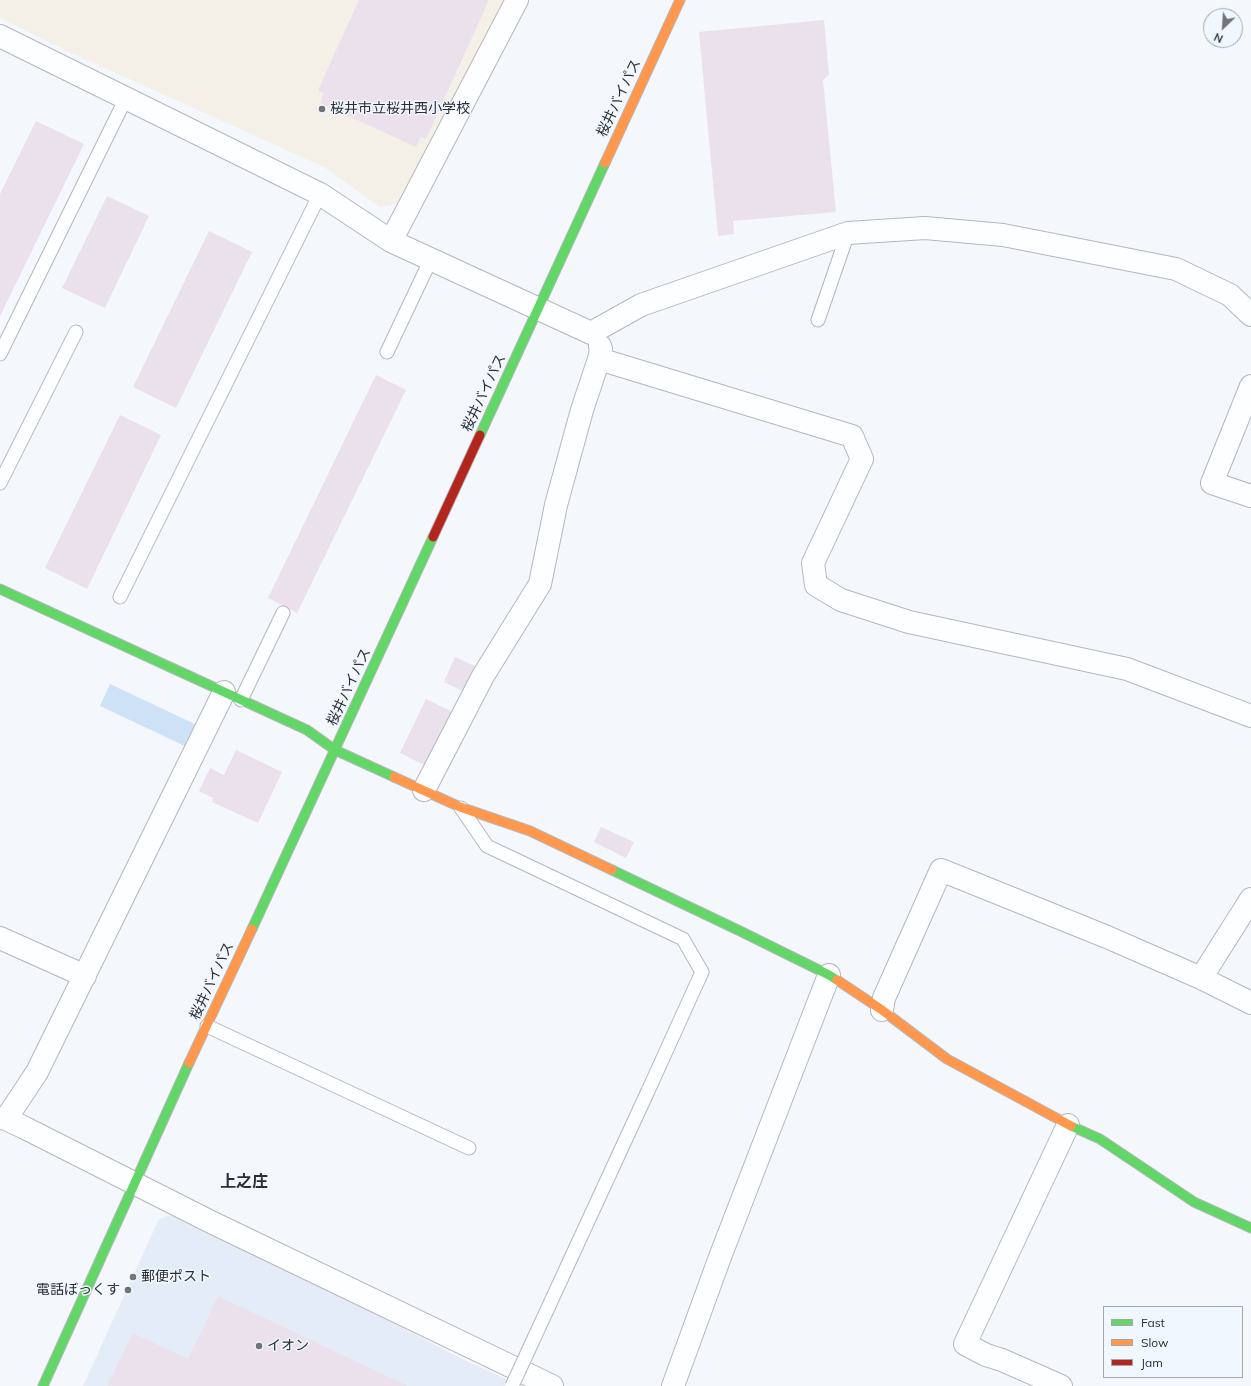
<!DOCTYPE html>
<meta charset="utf-8">
<style>
body{margin:0}
#map{position:relative;width:1251px;height:1386px;overflow:hidden;background:#f4f7fc;font-family:Mulish,sans-serif}
canvas{display:block}
.legend{position:absolute;left:1103px;top:1306px;width:140px;height:72px;box-sizing:border-box;background:#f0f7ff;border:1px solid #a1a7ac;margin:0;padding:5px 7px;list-style:none;font-size:12px;color:#2b2e30}
.legend li{display:flex;align-items:center;gap:8px;height:20px}
.legend b{width:20px;border:1px solid #a1a7ac}
.north{position:absolute;left:1203px;top:8px;width:40px;height:40px;box-sizing:border-box;background:#f0f7ff;border:1px solid #a1a7ac;border-radius:50%;rotate:205deg;font-size:11px;font-weight:700;line-height:16px;text-align:center;color:#2b2e30}
.north::after{content:'';display:block;margin:auto;width:14px;height:18px;background:#717477;clip-path:polygon(50% 0,100% 100%,50% 72%,0 100%)}
</style>
<div id="map">
<canvas width="1251" height="1386"></canvas>
<ul class="legend">
<li><b style="height:5px;background:#63d668"></b>Fast</li>
<li><b style="height:5px;background:#ff974d"></b>Slow</li>
<li><b style="height:5px;background:#b3261e"></b>Jam</li>
</ul>
<div class="north">N</div>
</div>
<script>
const g = document.querySelector('canvas').getContext('2d');
g.lineJoin = 'round';
function fillPath(path, color) { g.fillStyle = color; g.fill(path, 'evenodd'); }
const toPath = rows => new Path2D(rows.map(r => 'M' + r).join(''));
function stroke(path, color, width, dash) { g.strokeStyle = color; g.lineWidth = width; g.lineCap = dash ? 'butt' : 'round'; g.setLineDash(dash || []); g.stroke(path); }
function label(font, color, halo, rows, align = 'center') {
  g.font = font + ' Mulish,"Noto Sans JP",sans-serif'; g.lineWidth = 3; g.setLineDash([]); g.textBaseline = 'middle'; g.strokeStyle = halo; g.fillStyle = color; for (const [text, x, y, turn = 0] of rows) {
    g.save(); g.translate(x, y); g.rotate((+turn || 0) * Math.PI / 180); g.textAlign = isNaN(turn) ? turn : align; if (halo) g.strokeText(text, 0, 0); g.fillText(text, 0, 0); g.restore();
  }
}
const built = toPath([
 [174,1214,364,1307,456,1356,521,1386,83,1386,159,1219]
]);
const education = toPath([
 [0,0,509,0,396,204,380,207,324,167,67,51,0,18]
]);
const green = toPath([
 [110,684,199,726,189,748,100,706]
]);
const building = toPath([
 [359,0,489,0,426,139,421,137,416,147,320,103,324,93,318,90],
 [824,20,829,75,823,80,836,212,733,221,734,234,718,236,699,32],
 [36,121,84,144,0,316,0,194],
 [107,196,149,216,105,308,62,288],
 [209,231,252,252,176,408,133,387],
 [376,375,406,390,297,613,268,598],
 [120,415,161,435,87,589,45,568],
 [455,657,479,668,467,693,444,682],
 [426,699,455,713,428,767,400,753],
 [236,750,282,772,258,823,212,802,213,798,199,791,210,768,224,775],
 [601,827,634,842,626,858,594,842],
 [218,1296,408,1386,107,1386,133,1333,188,1359]
]);
const lane = toPath([
 [818,320,848,233],
 [387,352,431,259],
 [0,354,126,98],
 [0,483,76,332],
 [120,597,320,194],
 [241,700,283,613],
 [461,808,487,846,683,939,702,972,648,1091],
 [207,1026,469,1148]
]);
const street = toPath([
 [0,36,320,194,391,241,591,333,641,305,848,233,925,228,1003,235,1176,269,1230,295,1251,315],
 [391,241,517,0],
 [599,359,852,436,862,459,813,563,816,585,841,600,909,622,1127,669,1251,716],
 [1251,386,1212,483,1251,496],
 [424,790,483,676,540,584,556,505,582,410,599,359,601,349,600,346],
 [0,938,85,976],
 [1201,978,1251,899],
 [882,1010,884,998,941,870,1107,937,1201,978,1251,1003],
 [0,1118,6,1119,25,1128,211,1222,552,1386],
 [6,1119,37,1072,224,692],
 [673,1386,720,1257,829,975],
 [1061,1386,1002,1360,986,1355,965,1344,1068,1125]
]);
const fast = toPath([
 [480,435,605,163],
 [0,589,307,730,335,750,394,777],
 [612,870,740,931,829,975,837,980],
 [252,929,433,537],
 [1071,1126,1100,1139,1194,1202,1251,1228],
 [43,1386,189,1063]
]);
const slow = toPath([
 [605,163,680,0],
 [394,777,460,807,530,831,612,870],
 [837,980,882,1010,947,1059,1071,1126],
 [189,1063,252,929]
]);
const jam = toPath([
 [433,537,480,435]
]);
const laneBridge = toPath([
 [512,1386,648,1091]
]);
const markers = [
 [322,109,4,"#717477"],
 [133,1277,4,"#717477"],
 [128,1290,4,"#717477"],
 [259,1346,4,"#717477"]
];
const streetNames = [
 ["桜井バイパス",619,98,-65],
 ["桜井バイパス",484,393,-65],
 ["桜井バイパス",349,687,-65],
 ["桜井バイパス",212,981,-65]
];
const poiNames = [
 ["桜井市立桜井西小学校",330,109],
 ["郵便ポスト",141,1277],
 ["電話ぼっくす",120,1290,"right"],
 ["イオン",267,1346]
];
const quarterNames = [
 ["上之庄",244,1182]
];
fillPath(built, '#e4edf7');
fillPath(education, '#f5f0e7');
fillPath(green, '#cee2f7');
fillPath(building, '#eae1ec');
stroke(lane, '#b5b7bb', 15);
stroke(street, '#b5b7bb', 24);
stroke(fast, '#b5b7bb', 11);
stroke(slow, '#b5b7bb', 11);
stroke(jam, '#b5b7bb', 11);
stroke(lane, '#fdfeff', 13);
stroke(street, '#fdfeff', 22);
stroke(fast, '#63d668', 9);
stroke(slow, '#ff974d', 9);
stroke(jam, '#b3261e', 9);
stroke(laneBridge, '#b5b7bb', 15, []);
stroke(laneBridge, '#fdfeff', 13);
for (const [x, y, r, color] of markers) { const dot = new Path2D(); dot.arc(x, y, r, 0, 2 * Math.PI); g.fillStyle = color; g.fill(dot); stroke(dot, '#f0f7ff', 1.5); }
label('14px', '#2b2e30', '#f0f7ff', streetNames);
label('14px', '#2b2e30', '#f0f7ff', poiNames, 'left');
label('bold 16px', '#2b2e30', '#f0f7ff', quarterNames);
</script>
